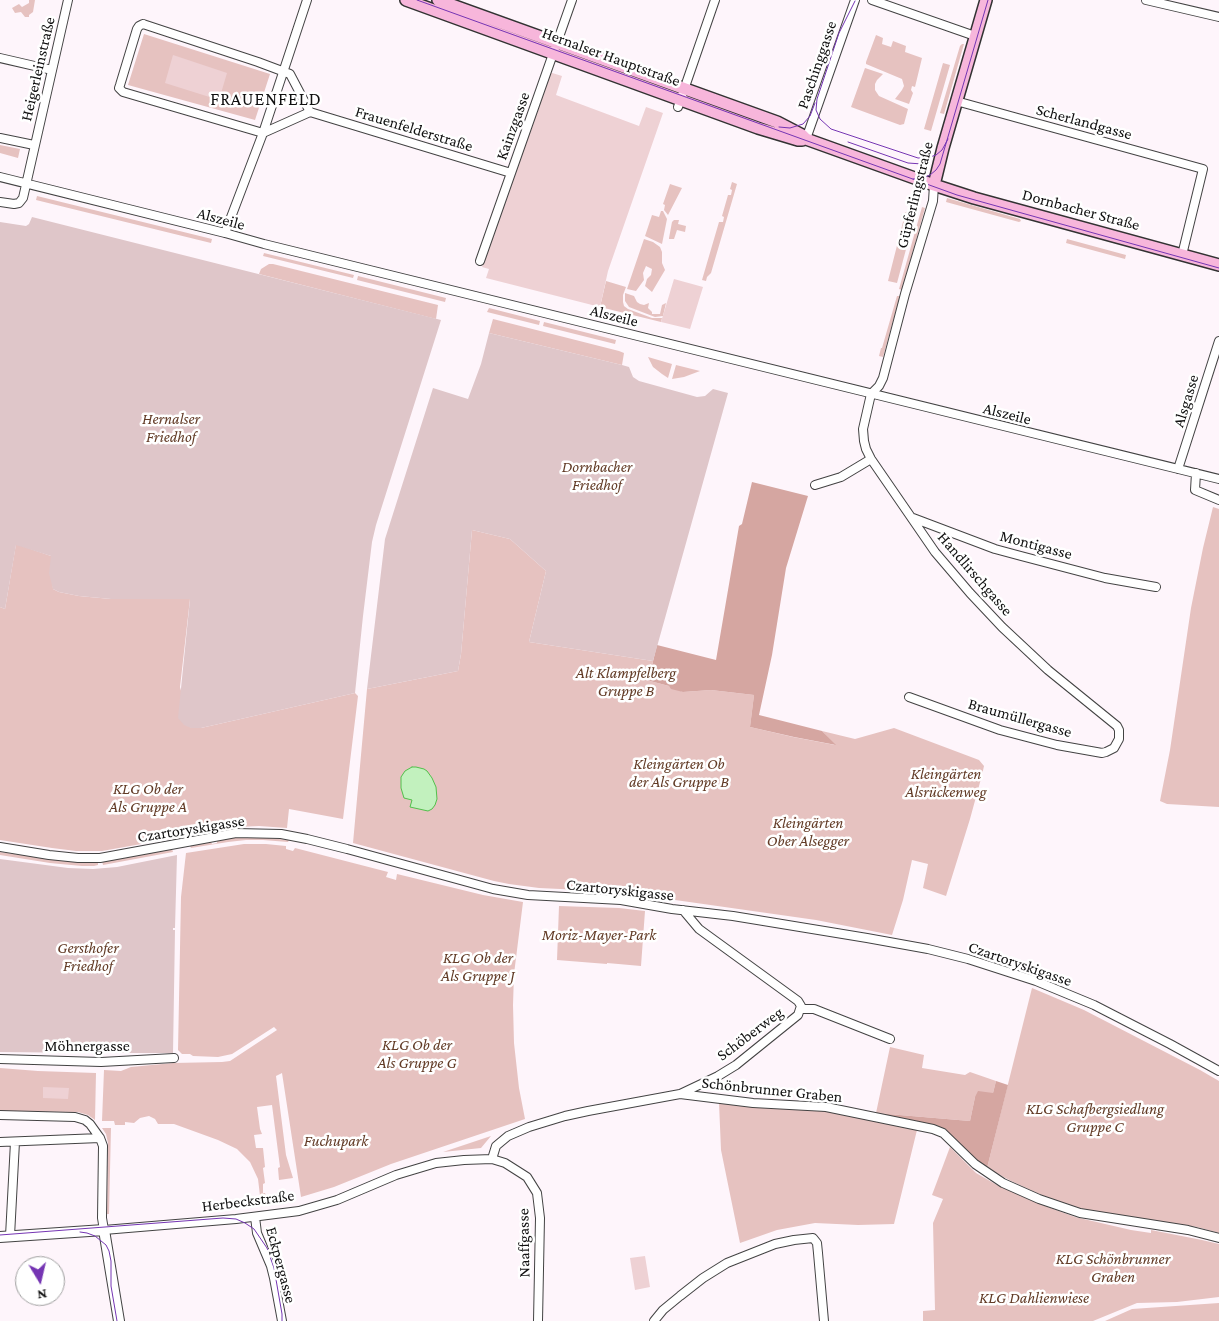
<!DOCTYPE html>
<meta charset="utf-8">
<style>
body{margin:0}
#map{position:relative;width:1219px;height:1321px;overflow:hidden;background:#fef5fb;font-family:"Crimson Pro",serif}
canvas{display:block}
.north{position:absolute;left:15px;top:1256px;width:50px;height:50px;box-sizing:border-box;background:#fff;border:1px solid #9f9f9f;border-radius:50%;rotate:171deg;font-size:14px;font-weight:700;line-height:20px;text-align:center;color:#101010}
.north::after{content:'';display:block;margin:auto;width:18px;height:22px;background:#7535b3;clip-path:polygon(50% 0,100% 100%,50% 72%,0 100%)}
</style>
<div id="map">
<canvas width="1219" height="1321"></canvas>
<div class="north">N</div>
</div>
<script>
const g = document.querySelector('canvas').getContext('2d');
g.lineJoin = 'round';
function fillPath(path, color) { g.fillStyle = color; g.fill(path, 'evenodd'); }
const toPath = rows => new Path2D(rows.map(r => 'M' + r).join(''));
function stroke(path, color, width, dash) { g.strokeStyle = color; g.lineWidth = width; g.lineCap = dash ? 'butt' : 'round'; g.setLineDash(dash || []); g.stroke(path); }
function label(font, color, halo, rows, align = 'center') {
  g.font = font + ' "Crimson Pro",serif'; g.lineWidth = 5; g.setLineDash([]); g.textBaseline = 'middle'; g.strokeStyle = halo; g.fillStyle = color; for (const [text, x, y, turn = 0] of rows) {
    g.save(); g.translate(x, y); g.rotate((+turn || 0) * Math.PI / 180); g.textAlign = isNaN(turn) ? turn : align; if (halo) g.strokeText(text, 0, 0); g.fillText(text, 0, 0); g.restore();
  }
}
const green = toPath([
 [29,0,35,0,33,12,29,15,29,17,25,17,21,12,15,13,12,8,19,4,22,7,29,3],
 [144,34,270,74,255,120,128,85],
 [876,35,883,38,882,44,891,47,893,41,906,46,905,52,922,58,915,87,912,86,911,90,913,93,909,104,895,99,902,90,904,86,902,79,866,64,866,62],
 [962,44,964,44,944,114,940,113,960,46],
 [943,63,950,65,931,131,924,129],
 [865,68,883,74,877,80,875,84,875,90,879,96,908,109,904,124,900,125,851,107],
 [0,145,20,149,18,158,0,153],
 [732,182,737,184,711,273,707,277,706,281,702,280,719,222,723,222,724,217,722,216,728,195,731,195,732,190,730,189],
 [670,184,682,188,668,215,664,210,665,205,663,204],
 [37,196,212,239,211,243,36,200],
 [947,198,1020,219,1021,221,1019,222,946,202],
 [922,207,925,208,902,290,899,289],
 [913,208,916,212,897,283,888,281,904,218,901,217,901,215],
 [661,211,663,211,667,219,662,244,645,236,652,215,659,217],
 [674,220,679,220,678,224,686,226,685,232,677,230,674,239,669,239,669,238,672,222],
 [644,239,653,242,660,247,662,252,662,263,665,270,652,292,645,286,647,279,651,275,652,269,646,266,643,273,644,280,636,291,627,289],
 [1067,239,1126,255,1125,259,1066,243],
 [264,253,354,275,353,278,263,256],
 [269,264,273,264,438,305,436,319,259,274,261,269],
 [358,276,446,298,445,302,357,280],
 [606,281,626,287,623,295,623,302,624,306,628,309,652,318,662,318,661,322,600,307],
 [625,293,634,296,637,302,640,304,644,305,649,303,648,308,652,312,652,314,660,314,662,305,666,303,663,316,655,317,629,307,625,301],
 [897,296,900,296,883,357,879,356,881,348,882,348],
 [489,308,540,321,539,325,487,312],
 [493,319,619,351,624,353,622,365,489,333],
 [544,322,616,340,615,344,543,326],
 [648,357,672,364,668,378,662,374,653,367],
 [676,365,700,371,684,377,672,379],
 [1213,507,1219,509,1219,807,1167,804,1160,801,1170,750,1191,608,1203,548],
 [472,530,510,539,546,571,529,642,653,661,650,681,669,686,683,692,711,690,754,695,750,727,793,737,835,745,822,731,855,739,894,728,979,760,984,766,982,775,970,819,946,896,923,888,928,864,912,860,903,900,892,935,816,920,640,895,603,891,539,888,509,884,494,881,353,843,367,689,458,671,461,654],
 [16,544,51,556,53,589,59,592,79,596,111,599,190,599,180,687,191,728,201,728,355,693,358,696,343,819,289,809,287,828,259,826,237,827,102,851,76,851,52,848,0,840,0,607,5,609],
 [258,837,289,840,288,842,263,840,246,840,228,842,191,848,190,846,211,842,212,844,217,843,217,841,233,838],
 [244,844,266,844,286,846,286,849,293,851,295,848,388,872,386,877,396,880,397,874,483,895,523,902,514,974,513,1005,514,1043,519,1088,525,1119,391,1164,334,1187,301,1197,282,1073,276,1076,286,1155,293,1178,279,1180,278,1168,280,1167,272,1105,257,1107,260,1129,262,1134,254,1135,256,1148,263,1148,265,1167,263,1168,265,1183,263,1184,263,1193,265,1193,266,1196,276,1195,276,1202,261,1204,258,1179,250,1162,237,1149,218,1140,174,1124,158,1124,155,1119,149,1116,140,1118,134,1123,125,1122,125,1125,115,1125,114,1121,102,1121,104,1070,121,1071,131,1067,173,1063,222,1062,230,1061,277,1030,274,1027,232,1054,218,1057,193,1056,190,1054,182,1054,178,1050,181,897,186,853],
 [172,849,173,852,103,865,102,861],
 [0,852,50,859,84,862,98,862,98,865,94,866,82,866,50,863,0,855],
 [559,906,619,908,645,911,641,966,607,963,607,964,557,960],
 [1032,988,1084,1010,1200,1070,1219,1081,1219,1233,1197,1227,1107,1214,1081,1209,1048,1198,1011,1181,987,1168],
 [890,1047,924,1055,922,1068,965,1075,970,1072,996,1081,993,1093,975,1097,970,1121,876,1113],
 [0,1068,38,1071,96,1073,95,1120,88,1115,78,1112,0,1111],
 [719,1103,762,1108,812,1110,847,1113,917,1130,894,1224,858,1225,815,1223,777,1230,740,1243,721,1150],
 [102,1128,111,1128,109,1214,107,1214,108,1143,106,1134],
 [491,1136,481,1148,443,1152],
 [950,1147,976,1173,997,1185,1048,1207,1075,1217,1131,1230,1151,1233,1151,1230,1202,1240,1219,1244,1219,1297,1177,1302,1137,1303,1093,1321,923,1321,923,1311,935,1310,933,1223,943,1199,932,1195],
 [1219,1303,1219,1321,1105,1321,1132,1309]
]);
const forest = toPath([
 [752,482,808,496,786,568,772,655,759,715,822,731,836,745,794,737,750,727,754,695,711,690,683,692,671,689,669,686,650,681,653,661,657,645,716,660,739,526,742,524],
 [996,1081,1008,1085,987,1168,979,1162,946,1130,876,1113,970,1121,975,1097,978,1091,993,1093]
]);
const cemetery = toPath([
 [32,217,441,320,376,525,372,542,363,616,355,693,201,728,191,728,184,725,178,718,190,599,111,599,79,596,59,592,53,589,49,573,51,556,16,545,5,609,0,607,0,222,26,226,29,224],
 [489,333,622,365,629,367,633,377,639,381,697,397,705,396,713,389,728,393,653,661,529,642,546,571,510,539,472,530,461,654,458,671,367,689,385,539,433,388,468,399,481,364],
 [177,855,175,928,173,928,173,930,175,930,173,1053,105,1053,104,1051,97,1051,97,1053,0,1052,0,859,68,868,93,869,117,867]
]);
const pitch = toPath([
 [173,55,227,73,219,100,165,83],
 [549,72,562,76,556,95,639,126,646,107,663,113,608,271,600,307,486,278,489,269,482,267],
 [674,279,703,287,690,329,661,322],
 [43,1087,69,1088,68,1099,43,1098],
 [645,1256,650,1287,635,1290,630,1258]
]);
const water = toPath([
 [412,767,416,767,424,769,427,771,432,778,436,787,437,799,435,805,432,809,428,811,410,807,412,800,404,798,401,788,401,777,405,771,412,767]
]);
const minor = toPath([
 [872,0,975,36],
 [1146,0,1219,17],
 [143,24,258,62,290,74,310,112,263,133,123,92,119,88,120,85,137,29,139,26,143,24],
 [0,58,52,70],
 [956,101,1203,169,1182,255],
 [678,107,715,0],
 [310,112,511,173],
 [0,138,34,145],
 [806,139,855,0],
 [0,177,225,233,264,244,1219,479],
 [0,202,14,204,19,203,23,198,68,0],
 [225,233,263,133,307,0],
 [480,261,572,0],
 [871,394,863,429,864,441,866,449,871,459,935,552,970,593,1002,627,1048,670,1117,726,1119,730,1119,739,1114,748,1106,752,1102,753,1057,745,1000,730,909,697],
 [871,394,879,386,883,378,905,294,933,201,934,185],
 [1178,469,1219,341],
 [1196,473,1195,490,1219,500],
 [815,485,841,477,871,459],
 [913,518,995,549,1021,556,1105,578,1156,587],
 [0,847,49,855,78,858,100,858,236,833,281,834,307,839,347,849,493,889,528,895,621,900,672,909,733,916,867,938,928,949,968,959,1036,981,1094,1005,1170,1044,1219,1071],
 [801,1009,814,1009,890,1039],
 [0,1059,101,1062,174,1058],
 [680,1094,718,1076,736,1065,798,1015,801,1006,798,1001,699,929,683,910],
 [0,1115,75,1117,85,1120,90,1124,100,1138,103,1146,102,1218,104,1230,236,1219,299,1211,337,1200,396,1175,436,1163,464,1160,492,1159,505,1163,527,1177,537,1193,540,1218,538,1321],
 [0,1142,100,1138],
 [492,1159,496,1146,508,1136,529,1127,565,1116,588,1111,680,1094,753,1103,826,1107,933,1129,943,1133,975,1164,1003,1183,1039,1199,1080,1213,1188,1230,1219,1238],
 [255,1217,257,1233,271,1266,274,1278,282,1321],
 [10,1236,15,1142],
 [654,1321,663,1310,680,1296,703,1278,727,1263,775,1244,794,1240,813,1238,817,1243,818,1253,824,1321]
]);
const tertiary = toPath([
 [0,1237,104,1230,119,1321]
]);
const secondary = toPath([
 [406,0,758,128,798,140,802,140],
 [438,0,777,122,802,135,806,139,934,185,974,198,1219,265],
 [934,185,943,148,986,0]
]);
const tram = toPath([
 [417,0,957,195,1219,268],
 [855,1,839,33,817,99,816,110,820,119,831,129,918,158,927,158,936,155,942,150,948,139],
 [779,127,790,128,803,124,810,116,815,103],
 [848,142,908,163,922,164],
 [913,179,923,178,930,175,936,170,940,164,988,0],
 [80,1232,87,1233,95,1236,106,1245,109,1251,111,1261,111,1286,117,1321],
 [0,1235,223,1218,236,1219,245,1223,254,1229,267,1248,274,1268,282,1314,282,1321]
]);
const streetNames = [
 ["Hernalser Hauptstraße",611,57,20],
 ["Paschinggasse",817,65,-71],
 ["Heigerleinstraße",38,69,-77],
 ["Scherlandgasse",1084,122,15],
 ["Kainzgasse",513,126,-70],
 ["Frauenfelderstraße",414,129,17],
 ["Güpferlingstraße",915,195,-76],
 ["Dornbacher Straße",1081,210,15],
 ["Alszeile",221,219,15],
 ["Alszeile",614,316,14],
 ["Alsgasse",1186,401,-73],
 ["Alszeile",1007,414,14],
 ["Montigasse",1036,545,15],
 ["Handlirschgasse",975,574,49],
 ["Braumüllergasse",1020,718,16],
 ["Czartoryskigasse",191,829,-9],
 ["Czartoryskigasse",620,890,6],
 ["Czartoryskigasse",1020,964,19],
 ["Schöberweg",750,1034,-37],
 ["Möhnergasse",87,1046],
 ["Schönbrunner Graben",772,1090,6],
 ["Herbeckstraße",248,1201,-7],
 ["Naaffgasse",524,1243,-91],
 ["Eckpergasse",281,1265,75]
];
const parkNames = [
 ["Hernalser",171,419],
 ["Friedhof",171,437],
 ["Dornbacher",597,467],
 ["Friedhof",597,485],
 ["Alt Klampfelberg",626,673],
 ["Gruppe B",626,691],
 ["Kleingärten Ob",679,764],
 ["der Als Gruppe B",679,782],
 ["Kleingärten",946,774],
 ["Alsrückenweg",946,792],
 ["KLG Ob der",148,789],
 ["Als Gruppe A",148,807],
 ["Kleingärten",808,823],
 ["Ober Alsegger",808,841],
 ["Moriz-Mayer-Park",599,935],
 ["Gersthofer",88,948],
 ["Friedhof",88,966],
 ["KLG Ob der",478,958],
 ["Als Gruppe J",478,976],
 ["KLG Ob der",417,1045],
 ["Als Gruppe G",417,1063],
 ["KLG Schafbergsiedlung",1095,1109],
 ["Gruppe C",1095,1127],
 ["Fuchupark",336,1141],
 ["KLG Schönbrunner",1113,1259],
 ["Graben",1113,1277],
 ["KLG Dahlienwiese",1034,1298]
];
const neighbourhoodNames = [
 ["FRAUENFELD",266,99]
];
fillPath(green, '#e6c2c0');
fillPath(forest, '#d5a6a1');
fillPath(cemetery, '#dfc6c9');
fillPath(pitch, '#eed1d4');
fillPath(water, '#c2f1be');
stroke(water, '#52c04c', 1);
stroke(minor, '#434343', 10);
stroke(tertiary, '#434343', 12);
stroke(secondary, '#323232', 14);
stroke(minor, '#fff', 8);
stroke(tertiary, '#fff', 10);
stroke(secondary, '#f7b6db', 11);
stroke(tram, '#7535b3', 1);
label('16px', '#101010', '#fff', streetNames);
label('italic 16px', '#623b26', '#fff', parkNames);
g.letterSpacing = '1px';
label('18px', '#101010', '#fff', neighbourhoodNames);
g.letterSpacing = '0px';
</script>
